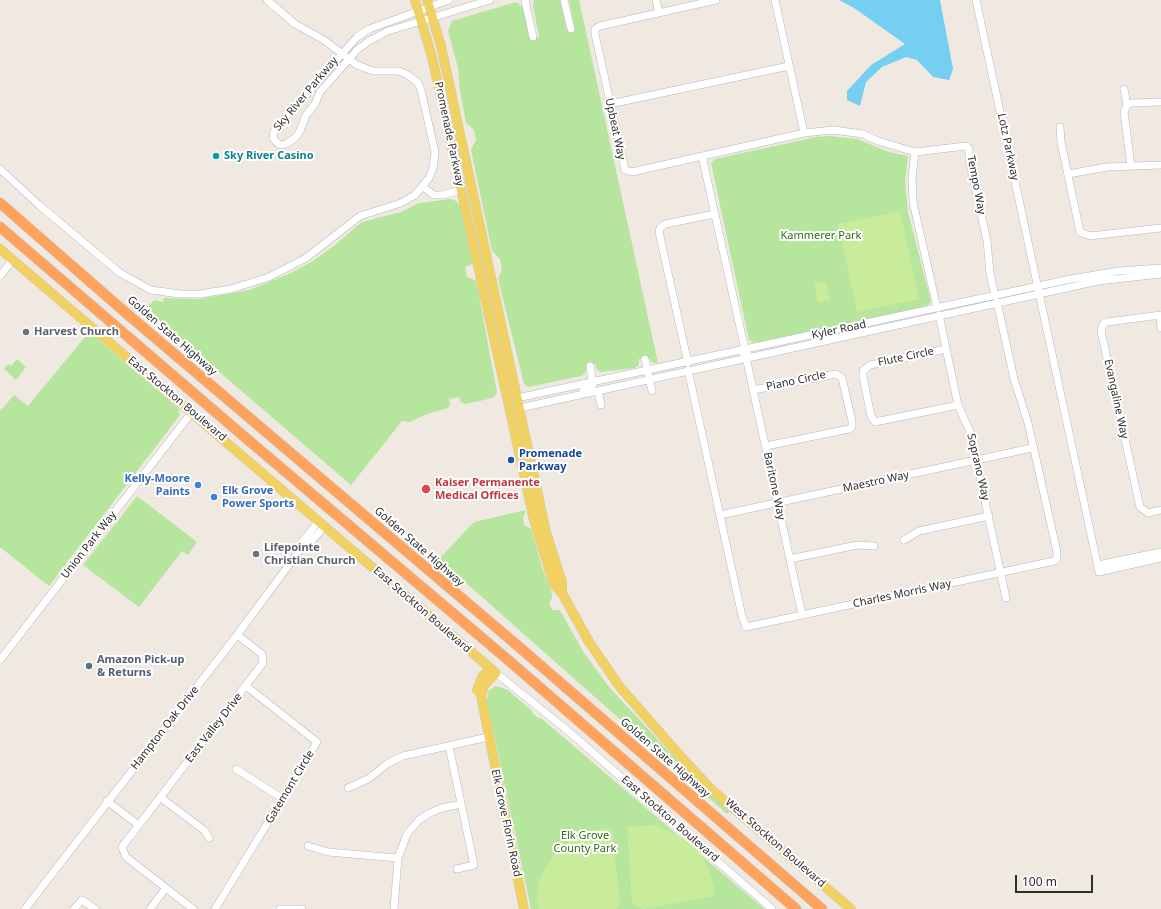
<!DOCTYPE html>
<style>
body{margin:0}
#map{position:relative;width:1161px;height:909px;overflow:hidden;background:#efe9e1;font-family:"Noto Sans",sans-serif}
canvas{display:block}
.scale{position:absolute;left:1015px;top:875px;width:78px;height:18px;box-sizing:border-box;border:2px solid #2e2e2e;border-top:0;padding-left:5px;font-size:12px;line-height:14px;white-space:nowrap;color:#2e2e2e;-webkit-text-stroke:3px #fff;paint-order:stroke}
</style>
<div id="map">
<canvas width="1161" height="909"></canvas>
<div class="scale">100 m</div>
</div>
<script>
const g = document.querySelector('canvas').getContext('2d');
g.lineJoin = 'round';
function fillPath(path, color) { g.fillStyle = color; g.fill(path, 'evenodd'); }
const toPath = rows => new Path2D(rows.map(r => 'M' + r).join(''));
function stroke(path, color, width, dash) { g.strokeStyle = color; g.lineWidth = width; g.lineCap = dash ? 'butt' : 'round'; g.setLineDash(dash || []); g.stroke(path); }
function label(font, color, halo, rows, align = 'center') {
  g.font = font + ' "Noto Sans",sans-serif'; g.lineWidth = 4; g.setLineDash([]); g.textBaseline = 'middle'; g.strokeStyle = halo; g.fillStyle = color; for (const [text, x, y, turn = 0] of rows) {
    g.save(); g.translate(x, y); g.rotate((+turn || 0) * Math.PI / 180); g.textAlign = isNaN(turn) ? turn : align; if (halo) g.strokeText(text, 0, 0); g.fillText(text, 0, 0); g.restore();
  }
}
const green = toPath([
 [534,0,560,0,567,31,575,29,569,0,579,0,658,363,653,363,648,357,639,359,639,365,635,368,601,372,597,370,595,364,586,366,586,372,581,376,528,387,524,384,498,279,502,270,500,259,492,251,471,150,476,140,474,130,466,123,460,91,458,68,448,31,452,21,516,2,523,7,529,38,539,37,533,5],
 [829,136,857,139,889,152,908,156,905,182,908,212,931,302,927,306,754,343,749,340,711,163,715,159,816,137],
 [451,199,456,201,462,208,472,260,472,264,465,267,467,277,475,280,477,284,497,393,493,398,465,404,460,401,459,397,449,399,450,405,448,408,427,414,410,422,402,421,351,485,146,309,154,300,163,302,164,298,200,299,249,290,291,273,313,261,335,245,362,222,401,212,419,203],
 [89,332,178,408,180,415,49,586,0,547,0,411,14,395,28,406],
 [17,359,26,367,16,380,4,369,8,364,11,366],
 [137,496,197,542,188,555,182,551,139,607,83,565],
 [526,510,523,517,524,525,530,528,532,531,542,567,552,594,552,598,549,603,552,610,558,610,561,612,584,653,609,687,676,759,731,810,727,814,439,559,474,522],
 [496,686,508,690,532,711,533,714,538,718,541,718,764,909,531,909,487,701,488,691]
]);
const pitch = toPath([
 [900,211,919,299,857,312,838,224],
 [826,281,830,300,818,302,814,283],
 [656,825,683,838,699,852,708,868,714,887,714,894,711,897,643,909,632,904,627,827],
 [612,828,620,904,616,909,539,909,536,899,541,876,554,854,571,840,593,830]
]);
const water = toPath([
 [839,0,940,0,953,69,949,80,933,77,917,60,906,57,882,67,866,82,860,106,847,100,847,91,871,65,905,44,854,8]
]);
const minor = toPath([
 [449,0,369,29,357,37,274,131,273,138,276,142,280,145,286,144,295,138,300,131,306,115,315,104,320,92,357,50,369,41,388,31,490,0],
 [525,0,533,37],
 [564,0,571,29],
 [656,0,659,13],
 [716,0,600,26,595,29,595,34,625,170,632,172,804,133,833,130,863,134,878,141,915,152,966,146,969,149,969,159,987,241,990,273,995,296],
 [775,0,804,133],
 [976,0,1099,572,1161,558],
 [1124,89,1127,105],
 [610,104,789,66],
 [1127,105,1124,112,1131,166],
 [1127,105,1132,103,1161,102],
 [1060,127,1061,142,1080,232,1090,236,1161,228],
 [915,152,912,178,913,202,937,308],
 [702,156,745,350,743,353],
 [0,169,39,205,120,273,151,290,180,294,200,294,231,289,269,277,306,258,360,216,401,203,415,195,429,178,433,168,435,152,421,90,418,83,408,75,399,71,373,71,357,65,324,40,295,24,267,0],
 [1068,174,1107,167,1161,165],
 [423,187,434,195,442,195,461,190],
 [0,276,13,259],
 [939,315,958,405,970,432,1006,598],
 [1160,315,1161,328],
 [1161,315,1107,322,1103,324,1101,331,1140,507,1148,513,1161,510],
 [946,349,870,365,863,371,863,377,871,416,875,422,958,405],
 [748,354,746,357,802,615],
 [645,359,652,391],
 [688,363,659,232,660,228,665,224,715,214],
 [688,370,742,616,746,627,1054,561,1057,559,1057,552,1028,423,1014,379,997,302],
 [583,390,590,388,593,385,590,366],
 [753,390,836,374,842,378,852,421,852,427,849,429,766,446],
 [598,391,601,405],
 [517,398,1071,279,1119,271,1161,268],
 [520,408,1098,281,1161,274],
 [720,515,1032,448],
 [904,540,919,531,989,516],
 [303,546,308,545,325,526],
 [790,559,857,545,874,546],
 [1098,565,1161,552],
 [0,660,192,412],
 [496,673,567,730,772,909],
 [449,746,474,865,457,869],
 [236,769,283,799],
 [348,788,368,779,387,764,403,756,488,737],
 [160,797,205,831,209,838],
 [107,801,137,824],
 [308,846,328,852,398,858],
 [25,909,237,635,303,546,302,542,319,521],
 [74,909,82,900,95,909],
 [150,909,165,889],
 [193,909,126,857,122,847,263,663,262,654,237,635],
 [215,909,317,742,246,686],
 [280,909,302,909],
 [394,909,398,858,407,834,419,820,430,813,442,808,461,804]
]);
const major = toPath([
 [415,0,432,57,534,520,554,585,562,593,589,642,620,687,682,758,711,789,851,909],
 [427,0,441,46,546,532,562,582,562,593],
 [0,249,496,673,484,685,481,696,524,909],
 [477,690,482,677,490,668]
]);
const highway = toPath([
 [0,203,126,313,518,646,822,909],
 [0,227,247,439,507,659,796,909]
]);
const markers = [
 [216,156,4,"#0f9aa8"],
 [26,332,4,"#6b7280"],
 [511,460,4,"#1a4fb4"],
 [198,485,4,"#3f7fe0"],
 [426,489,5,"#e0444e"],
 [214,497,4,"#3f7fe0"],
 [256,554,4,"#6b7280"],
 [89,666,4,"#5c6f8a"]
];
const streetNames = [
 ["Sky River Parkway",306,94,-50],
 ["Upbeat Way",615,129,78],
 ["Promenade Parkway",449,134,78],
 ["Lotz Parkway",1008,147,78],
 ["Tempo Way",976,185,79],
 ["Kyler Road",839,330,-12],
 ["Golden State Highway",172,336,41],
 ["Flute Circle",906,357,-12],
 ["Piano Circle",796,381,-12],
 ["East Stockton Boulevard",177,399,40],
 ["Evangaline Way",1116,399,78],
 ["Soprano Way",978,467,77],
 ["Maestro Way",876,482,-12],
 ["Baritone Way",774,486,78],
 ["Union Park Way",89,545,-52],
 ["Golden State Highway",419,547,41],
 ["Charles Morris Way",902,594,-12],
 ["East Stockton Boulevard",422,610,41],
 ["Hampton Oak Drive",165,728,-52],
 ["East Valley Drive",214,728,-52],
 ["Golden State Highway",665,758,41],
 ["Gatemont Circle",290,787,-59],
 ["East Stockton Boulevard",670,819,41],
 ["Elk Grove Florin Road",506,823,78],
 ["West Stockton Boulevard",775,843,41]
];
const cultureNames = [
 ["Sky River Casino",224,156]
];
const parkNames = [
 ["Kammerer Park",821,236],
 ["Elk Grove",585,836],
 ["County Park",585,849]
];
const worshipNames = [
 ["Harvest Church",34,332],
 ["Lifepointe",264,548],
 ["Christian Church",264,561]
];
const transitNames = [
 ["Promenade",519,454],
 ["Parkway",519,467]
];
const shopNames = [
 ["Kelly-Moore",190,479],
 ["Paints",190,492],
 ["Elk Grove",222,491,"left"],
 ["Power Sports",222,504,"left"]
];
const healthNames = [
 ["Kaiser Permanente",435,483],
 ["Medical Offices",435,496]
];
const serviceNames = [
 ["Amazon Pick-up",97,660],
 ["& Returns",97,673]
];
fillPath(green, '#b6e59e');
fillPath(pitch, '#c9ec9a');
fillPath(water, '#75cff0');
stroke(minor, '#b4b7c1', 8);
stroke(major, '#c9c9c9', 10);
stroke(highway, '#c9c9c9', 11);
stroke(minor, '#fff', 7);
stroke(major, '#f2d163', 9);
stroke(highway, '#ffa35c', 10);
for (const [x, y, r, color] of markers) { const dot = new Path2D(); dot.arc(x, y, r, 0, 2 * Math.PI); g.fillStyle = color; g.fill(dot); stroke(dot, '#fff', 1.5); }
label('11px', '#2e2e2e', '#fff', streetNames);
label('bold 11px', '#0d838f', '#fff', cultureNames, 'left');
label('11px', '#2c6e1b', '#fff', parkNames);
label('bold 11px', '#5b616d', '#fff', worshipNames, 'left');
label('bold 11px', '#164399', '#fff', transitNames, 'left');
label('bold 11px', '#366cbe', '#fff', shopNames, 'right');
label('bold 11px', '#be3a42', '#fff', healthNames, 'left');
label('bold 11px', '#4e5e75', '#fff', serviceNames, 'left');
</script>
